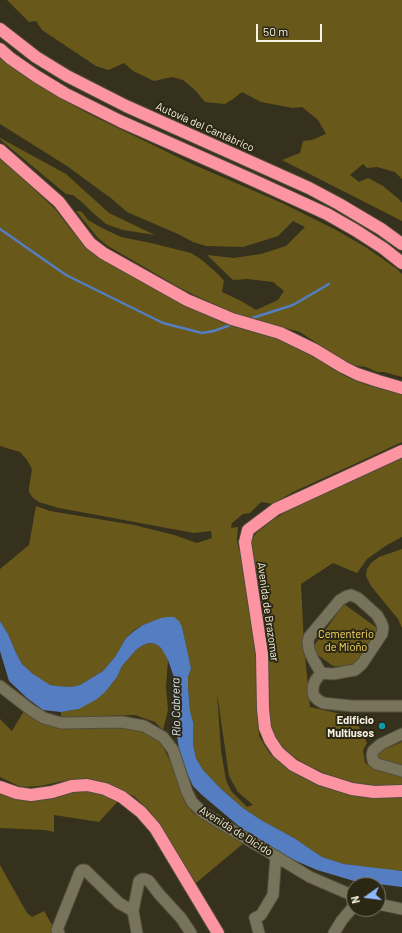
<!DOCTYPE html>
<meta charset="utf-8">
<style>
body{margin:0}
#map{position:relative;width:402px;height:933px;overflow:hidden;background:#36311c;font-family:Barlow,sans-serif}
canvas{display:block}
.north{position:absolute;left:346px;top:877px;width:40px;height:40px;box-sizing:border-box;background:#2c2712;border:1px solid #7c7866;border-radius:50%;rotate:256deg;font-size:11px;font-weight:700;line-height:16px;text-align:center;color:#f5f2e5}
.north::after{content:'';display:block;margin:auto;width:14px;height:18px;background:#90b8fd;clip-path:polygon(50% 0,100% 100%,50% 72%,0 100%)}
.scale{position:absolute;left:256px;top:24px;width:66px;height:18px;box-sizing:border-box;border:2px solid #f5f2e5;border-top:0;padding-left:5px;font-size:12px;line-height:14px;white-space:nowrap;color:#f5f2e5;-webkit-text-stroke:3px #2c2712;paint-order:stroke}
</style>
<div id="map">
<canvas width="402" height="933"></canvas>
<div class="north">N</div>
<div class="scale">50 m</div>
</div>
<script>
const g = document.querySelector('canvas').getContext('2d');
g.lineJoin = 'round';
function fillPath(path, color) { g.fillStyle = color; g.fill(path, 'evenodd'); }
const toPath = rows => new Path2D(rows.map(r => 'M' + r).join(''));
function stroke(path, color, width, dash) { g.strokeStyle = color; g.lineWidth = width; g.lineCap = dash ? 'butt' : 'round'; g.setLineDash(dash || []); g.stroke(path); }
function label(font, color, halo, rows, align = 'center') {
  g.font = font + ' Barlow,sans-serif'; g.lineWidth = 4; g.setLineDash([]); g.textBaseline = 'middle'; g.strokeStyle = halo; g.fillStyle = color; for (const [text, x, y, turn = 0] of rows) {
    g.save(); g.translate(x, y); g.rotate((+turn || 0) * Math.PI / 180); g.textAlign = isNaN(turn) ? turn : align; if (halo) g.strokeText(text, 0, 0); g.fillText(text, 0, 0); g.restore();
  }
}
const green = toPath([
 [7,0,402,0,402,179,395,172,377,167,367,168,363,164,350,175,359,182,368,178,383,186,400,200,402,203,402,221,282,160,300,153,303,141,312,140,326,134,318,120,302,107,293,108,261,102,242,92,233,99,225,104,205,102,195,90,183,80,172,77,154,81,133,71,124,63,108,70,96,66,42,30,36,21,29,22],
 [0,58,24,76,61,98,89,114,190,163,282,203,338,231,367,248,397,269,402,274,402,377,384,372,377,372,366,367,350,365,300,332,240,316,201,298,180,288,108,246,98,238,76,211,78,211,82,212,88,220,102,228,121,237,151,243,191,253,202,260,219,275,224,281,222,292,241,301,256,310,278,300,284,291,273,282,247,279,233,280,207,255,234,258,261,254,286,246,305,227,293,221,278,236,243,247,206,246,193,242,178,234,127,212,112,199,67,166,0,124],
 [0,138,66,174,109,213,155,235,123,230,106,224,92,212,83,203,73,195,66,194,2,141,0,139],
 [0,159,20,176,55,209,68,226,82,243,100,258,114,266,184,303,280,340,310,355,345,376,367,385,402,394,402,442,348,467,293,492,273,504,261,502,250,513,243,514,232,523,231,528,238,527,237,539,238,546,241,555,257,650,259,736,270,754,299,776,332,788,366,798,402,798,402,871,390,870,344,864,322,857,294,838,261,820,243,808,221,789,203,770,196,758,193,744,193,722,190,711,188,687,188,677,191,669,182,627,151,622,143,625,134,630,126,638,115,657,103,671,80,685,71,687,57,686,50,685,42,681,33,674,22,664,16,653,8,634,0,621,0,569,29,545,36,506,50,511,134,525,174,535,197,543,212,538,211,531,194,533,59,508,39,502,33,498,29,492,29,488,32,469,27,460,20,452,0,446],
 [217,693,229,776,238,792,253,805,247,807,231,791,226,780,221,751],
 [402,457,402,537,387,545,367,559,357,573,333,563,301,584,304,646,310,707,354,717,367,743,363,750,365,763,376,770,402,776,402,785,364,785,348,782,329,775,309,766,295,758,282,747,272,732,270,722,268,694,269,663,258,585,250,551,251,541,256,533,274,519,301,503],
 [402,549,402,628,398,619,371,586,366,576,367,569,371,563,379,557],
 [344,604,380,630,354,666,348,667,333,666,311,650],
 [149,643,156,644,161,648,168,660,166,687,168,710,163,730,155,722,135,715,105,716,61,719,61,712,79,709,106,691,117,677,122,666,136,650,143,645],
 [25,709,57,728,121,725,142,729,160,741,172,765,183,798,193,813,208,823,245,842,196,883,180,860,165,832,152,814,134,796,109,786,83,779,63,781,40,786,21,787,0,777,0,719,12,731],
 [402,742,402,766,379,759,378,756,380,751],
 [0,790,30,800,43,800,54,797,72,791,89,790,120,799,99,822,54,815,54,832,45,830,0,828],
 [0,865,27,913,32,917,44,911,55,930,62,933,0,933]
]);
const water = toPath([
 [168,617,174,617,179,621,182,627,188,654,191,669,188,677,188,687,190,711,193,722,193,744,196,758,203,770,221,789,243,808,261,820,294,838,322,857,344,864,402,871,402,887,354,881,317,870,287,857,241,828,202,795,193,786,185,769,180,755,176,730,175,706,178,689,168,660,161,648,156,644,149,643,143,645,136,650,122,666,117,677,106,691,97,699,79,709,61,712,43,710,27,698,9,681,0,651,0,621,8,634,16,653,22,664,33,674,50,685,57,686,71,687,80,685,103,671,115,657,126,638,134,631,143,625,161,618]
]);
const stream = toPath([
 [0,229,66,275,163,323,202,333,214,331,233,324],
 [249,319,293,305,329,284]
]);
const minor = toPath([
 [351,595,358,598,377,615,381,622,383,627,382,634,362,664,355,670,333,674,321,673,313,659,309,650,308,642,309,637,340,600,347,596,351,595],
 [321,673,315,681,313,687,313,693,314,696,318,700,323,703,352,706,402,706],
 [0,686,31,710,44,718,61,723,122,722,144,726,163,737,173,750,187,792,192,802,202,812,310,877,354,896],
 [402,734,381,744,373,751,372,755,373,761,377,764,402,771],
 [378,904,402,909],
 [59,933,57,930,80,872,82,870,85,870,119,903,133,911],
 [137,933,133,911,139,881,142,879,145,879,149,881,159,894,181,918,191,933],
 [259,933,255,918,261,915,273,895,276,856],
 [334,933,342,920,354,906]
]);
const highway = toPath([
 [0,29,36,57,67,76,126,106,309,188,339,204,381,229,402,244],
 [0,49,10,58,36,76,64,93,120,121,255,181,327,214,355,230,383,248,402,263],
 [0,150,59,202,90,243,103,253,187,300,232,319,280,333,315,350,343,367,357,374,378,381,402,388],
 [402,451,276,509,248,530,245,542,262,654,263,709,265,728,270,740,278,752,293,765,320,779,352,789,374,792,402,791],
 [0,787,17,793,31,795,52,792,72,786,87,785,105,789,122,797,141,812,155,828,218,933]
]);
const markers = [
 [382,726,4,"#0f9aa8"]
];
const streetNames = [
 ["Autovía del Cantábrico",205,127,24],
 ["Avenida de Brazomar",268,612,82],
 ["Avenida de Dícido",236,831,32]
];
const parkNames = [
 ["Cementerio",346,634],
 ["de Mioño",346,647]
];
const poiNames = [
 ["Edificio",374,720],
 ["Multiusos",374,733]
];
const waterNames = [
 ["Río Cabrera",176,707,-91]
];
fillPath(green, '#68591a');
fillPath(water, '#557dc1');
stroke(stream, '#557dc1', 2.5);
stroke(minor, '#524d3b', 13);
stroke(highway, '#524d3b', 14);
stroke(minor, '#78735b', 11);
stroke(highway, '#fd94a2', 12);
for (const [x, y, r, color] of markers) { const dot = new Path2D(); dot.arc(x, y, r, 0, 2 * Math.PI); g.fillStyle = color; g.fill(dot); stroke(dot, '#2c2712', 1.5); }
label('11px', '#f5f2e5', '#2c2712', streetNames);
label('11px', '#fcdf66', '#2c2712', parkNames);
label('bold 11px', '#f5f2e5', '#2c2712', poiNames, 'right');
label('italic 12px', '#d7e3f6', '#2c2712', waterNames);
</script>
